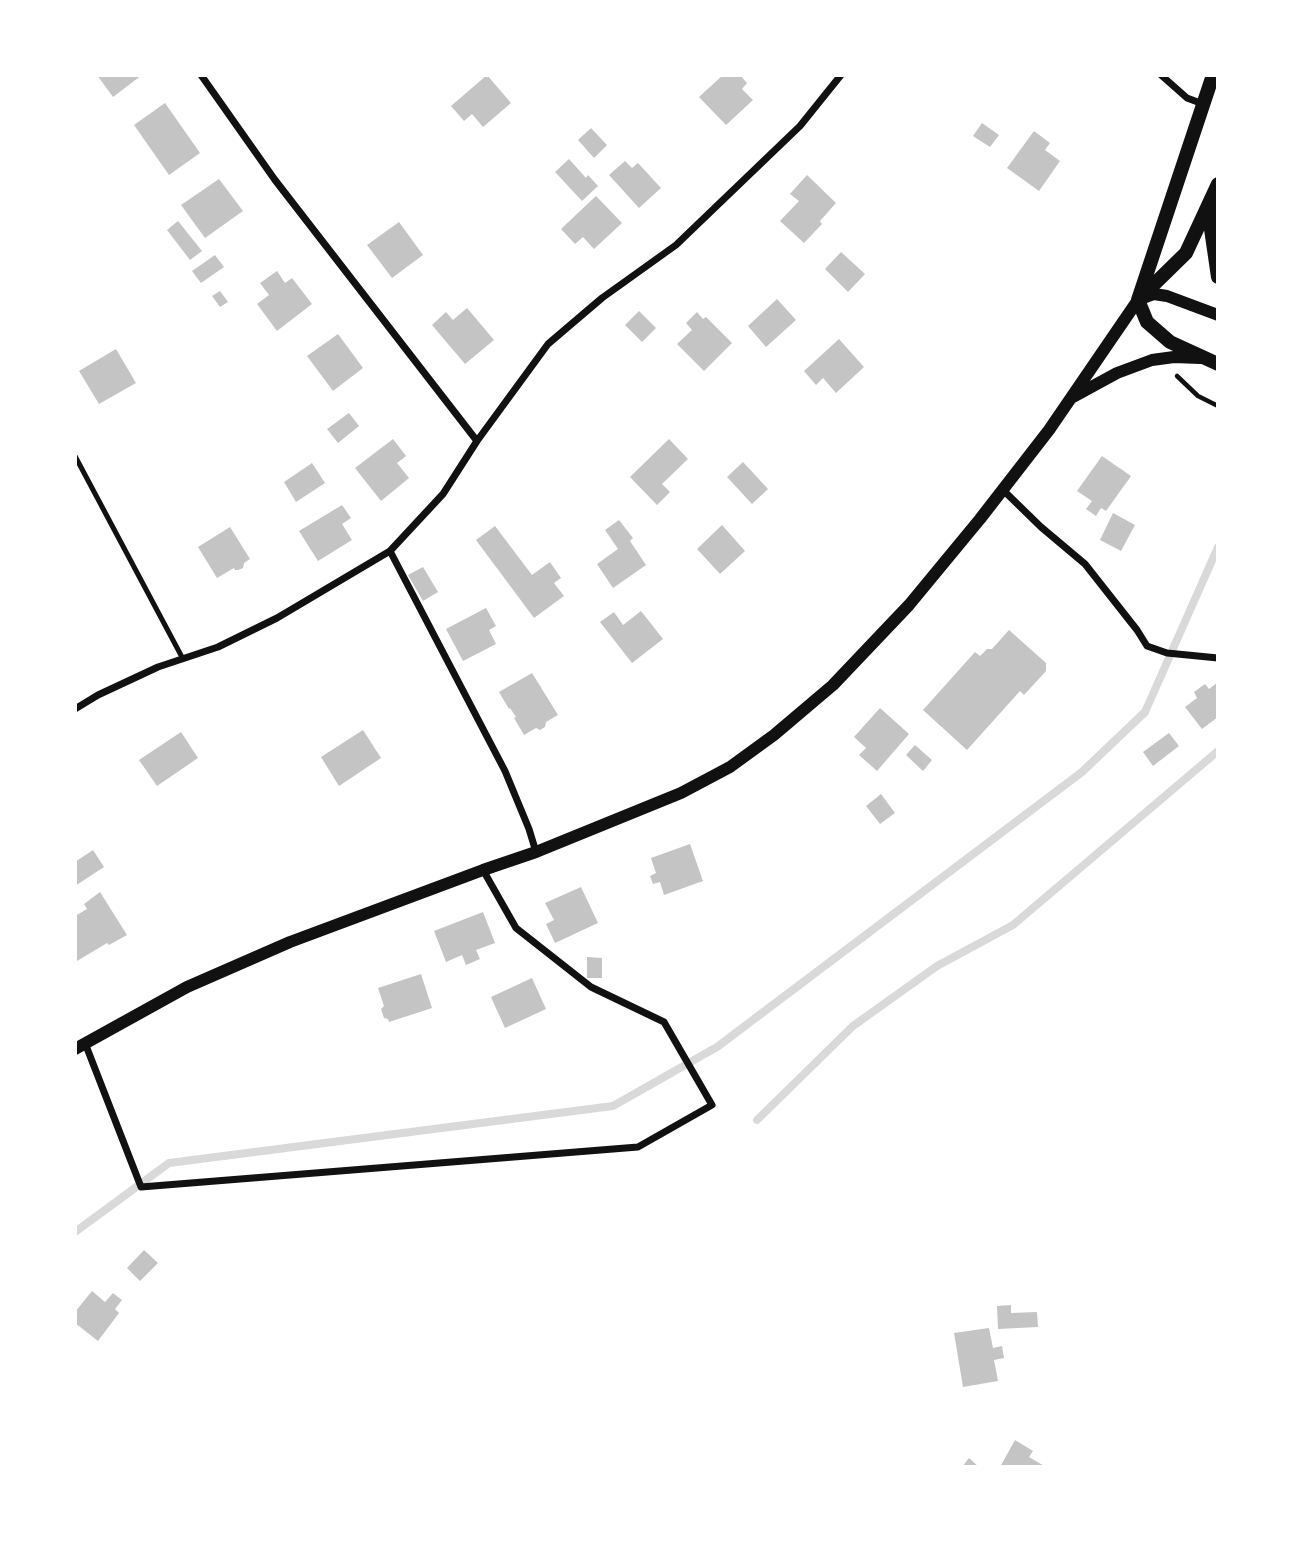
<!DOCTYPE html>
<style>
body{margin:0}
#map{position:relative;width:1293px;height:1542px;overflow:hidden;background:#fff;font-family:"Noto Sans",sans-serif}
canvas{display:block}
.frame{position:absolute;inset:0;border:77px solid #fff;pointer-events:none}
</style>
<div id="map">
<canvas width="1293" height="1542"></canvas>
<div class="frame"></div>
</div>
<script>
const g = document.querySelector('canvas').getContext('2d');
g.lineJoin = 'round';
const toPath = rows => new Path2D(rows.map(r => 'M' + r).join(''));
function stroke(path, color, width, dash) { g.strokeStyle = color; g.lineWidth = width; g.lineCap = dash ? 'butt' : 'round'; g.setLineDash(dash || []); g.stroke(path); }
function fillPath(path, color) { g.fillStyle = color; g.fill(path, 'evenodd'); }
const stream = toPath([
 [757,1120,853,1026,937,966,1013,925,1218,751],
 [75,1232,169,1163,613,1106,717,1047,1082,772,1145,712,1218,547]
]);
const building = toPath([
 [97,75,142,75,113,97],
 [487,75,511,103,483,127,472,114,464,121,451,106],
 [723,75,740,75,747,83,742,89,753,100,726,125,699,97],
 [165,103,200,153,169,175,134,125],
 [982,123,999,135,990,147,973,136],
 [591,128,607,145,594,158,578,140],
 [1034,131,1050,143,1045,150,1060,161,1039,191,1007,168],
 [569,159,586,178,588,175,598,186,582,201,555,172],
 [625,161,632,168,638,163,661,188,639,208,609,175],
 [807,175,836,203,820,221,822,224,804,243,780,221,799,201,790,194],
 [219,179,243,211,205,238,181,205],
 [596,196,622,223,594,249,583,237,575,244,561,229],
 [178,221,202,251,190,260,167,230],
 [399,222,423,255,392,278,367,245],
 [841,252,865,274,848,292,825,269],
 [215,255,224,267,201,283,192,271],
 [277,271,285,283,292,278,312,304,277,331,257,304,269,295,260,283],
 [220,291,228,302,220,307,212,296],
 [777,299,796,320,766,347,748,326],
 [467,308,494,340,465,364,432,325,446,312,453,320],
 [639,311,656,328,642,342,625,325],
 [697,312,703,319,706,317,732,343,704,371,677,344,692,330,686,323],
 [338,334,363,368,333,391,307,356],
 [839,339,864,367,836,393,823,378,816,385,804,371],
 [116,349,136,383,99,404,79,371],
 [349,413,359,426,338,443,327,429],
 [393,439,406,456,397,463,409,478,381,501,355,468],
 [669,439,688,459,662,484,670,492,657,505,630,477],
 [1102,456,1131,476,1106,511,1101,508,1096,516,1086,509,1092,501,1077,491],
 [743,462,768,489,752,504,727,477],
 [312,463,325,483,296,502,284,482],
 [342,505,351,518,342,524,352,540,318,561,299,531],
 [1113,513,1135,525,1121,551,1100,540],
 [619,520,633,538,630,541,646,565,613,588,597,564,618,549,605,530],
 [722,525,745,551,720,574,697,549],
 [495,526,532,575,550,562,561,578,554,583,564,596,534,618,476,540],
 [230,527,250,559,244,563,243,568,238,570,235,570,234,568,217,578,198,547],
 [423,567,438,592,423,601,408,575],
 [486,608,496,626,489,630,496,644,463,661,446,629],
 [641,611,663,639,632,663,600,622,614,612,623,625],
 [1009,630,1046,663,1046,671,1024,695,1020,691,967,750,923,710,975,652,980,656,987,649,992,649],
 [532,673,558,715,546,722,545,727,540,730,536,728,524,735,514,718,516,717,510,708,509,709,499,692],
 [1218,682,1218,717,1202,729,1185,707,1197,698,1194,692,1205,684,1209,689],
 [880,708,909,734,877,771,859,755,866,748,854,737],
 [363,730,381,758,339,786,321,757],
 [181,732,198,758,157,786,139,760],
 [1169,733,1179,746,1153,766,1143,752],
 [915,745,932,760,923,771,906,755],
 [881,794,895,813,880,824,866,806],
 [690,844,703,881,664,895,660,882,653,884,650,876,656,873,651,858],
 [93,850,104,867,75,886,75,862],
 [581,887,598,923,555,943,546,924,554,920,545,903],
 [100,892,127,935,109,945,107,943,77,961,75,958,75,916,87,909,84,904],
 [483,912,495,943,476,950,480,959,466,965,462,955,446,962,434,931],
 [587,957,602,958,602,978,587,978],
 [421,974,432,1008,389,1022,388,1019,384,1018,381,1009,384,1006,378,988],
 [532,978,546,1009,505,1028,491,997],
 [144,1250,158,1263,140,1281,127,1268],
 [92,1291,105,1302,113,1293,122,1300,115,1309,119,1313,98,1341,75,1323,75,1312],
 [1011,1305,1011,1313,1037,1312,1038,1327,998,1329,997,1306],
 [989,1328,993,1348,1002,1346,1004,1358,994,1360,998,1381,963,1387,954,1333],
 [1015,1440,1033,1451,1029,1457,1046,1467,1000,1467],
 [969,1458,979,1467,962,1467]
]);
const path = toPath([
 [1177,376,1198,396,1218,406]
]);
const service = toPath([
 [75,456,183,659]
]);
const minor = toPath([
 [201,75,275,180,477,441],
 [1161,75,1187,98,1203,104],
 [1003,490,1041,527,1085,564,1137,630,1147,646,1167,653,1218,658],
 [390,551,505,771,529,829,536,852],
 [75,709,98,695,158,667,218,647,277,618,390,551,443,494,477,441,548,344,602,298,676,245,800,126,841,75],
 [85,1043,141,1187,638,1147,712,1105,664,1022,591,987,516,928,483,870]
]);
const tertiary = toPath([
 [1073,397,1117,373,1152,360,1174,357,1200,358],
 [75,1049,187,987,290,942,483,870,536,852,681,793,730,767,774,735,833,685,909,605,980,519,1049,430,1138,300,1154,294,1167,296,1218,315]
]);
const secondary = toPath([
 [1214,204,1211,229,1218,277],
 [1139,299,1186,253,1218,184],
 [1138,300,1213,75],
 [1138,300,1147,322,1170,342,1218,364]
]);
stroke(stream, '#d9d9d9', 8);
fillPath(building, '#c4c4c4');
stroke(path, '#111', 4.5);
stroke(service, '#111', 5);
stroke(minor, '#111', 7);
stroke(tertiary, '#111', 12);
stroke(secondary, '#111', 14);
</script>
